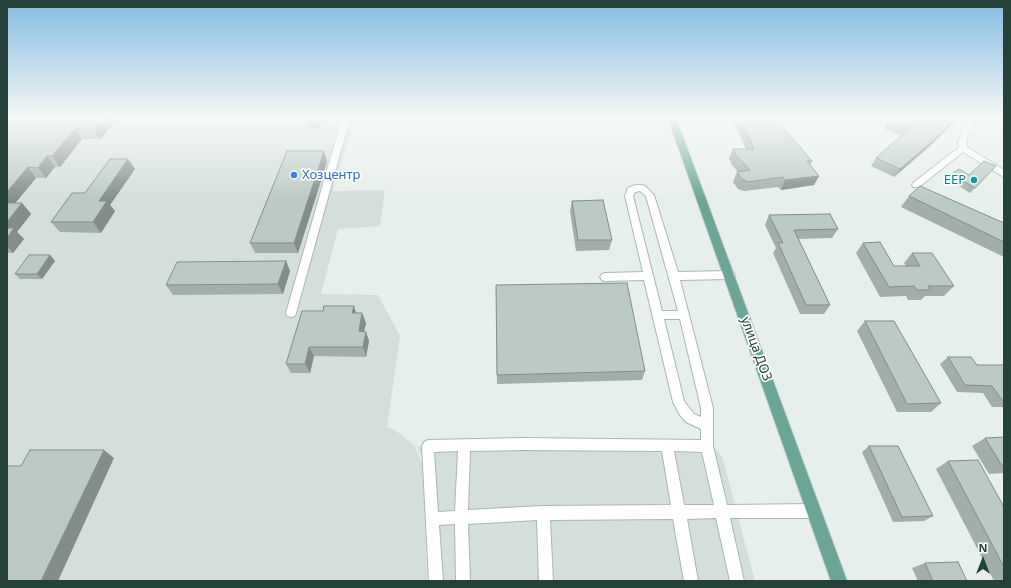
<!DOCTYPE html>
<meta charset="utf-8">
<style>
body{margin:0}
#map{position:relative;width:1011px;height:588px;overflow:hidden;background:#e6efeb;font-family:"Noto Sans",sans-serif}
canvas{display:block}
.frame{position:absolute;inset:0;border:8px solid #24423a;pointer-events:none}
.north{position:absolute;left:963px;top:540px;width:40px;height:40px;-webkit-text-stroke:3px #f7fbf9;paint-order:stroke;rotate:0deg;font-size:11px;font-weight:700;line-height:16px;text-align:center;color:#24423a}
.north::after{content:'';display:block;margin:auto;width:14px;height:18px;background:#24423a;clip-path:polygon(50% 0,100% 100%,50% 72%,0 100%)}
</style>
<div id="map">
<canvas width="1011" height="588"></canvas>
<div class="frame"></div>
<div class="north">N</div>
</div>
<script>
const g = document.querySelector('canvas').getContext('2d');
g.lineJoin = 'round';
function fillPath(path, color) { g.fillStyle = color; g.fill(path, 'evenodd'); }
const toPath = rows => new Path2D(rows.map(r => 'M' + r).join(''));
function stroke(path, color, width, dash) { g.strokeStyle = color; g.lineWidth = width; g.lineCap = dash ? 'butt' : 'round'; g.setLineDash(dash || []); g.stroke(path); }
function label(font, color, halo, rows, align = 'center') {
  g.font = font + ' "Noto Sans",sans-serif'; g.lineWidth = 3.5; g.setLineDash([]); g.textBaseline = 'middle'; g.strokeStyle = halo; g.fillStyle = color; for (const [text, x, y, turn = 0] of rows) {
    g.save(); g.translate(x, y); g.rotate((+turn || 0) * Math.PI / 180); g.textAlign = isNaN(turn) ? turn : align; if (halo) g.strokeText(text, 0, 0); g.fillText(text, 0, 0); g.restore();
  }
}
const built = toPath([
 [7,118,357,118,332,191,385,190,380,226,338,229,321,294,378,295,400,336,387,427,395,430,414,445,423,465,427,581,7,581],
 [436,441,712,446,722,456,755,581,428,581,425,465,417,447]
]);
const minor = toPath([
 [342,118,350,118,296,313,295,316,291,317,287,316,286,313,342,118],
 [968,118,975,118,966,141,967,147,1004,170,1004,177,963,152,919,187,913,187,912,185,913,183,959,147,958,141,968,118],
 [642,185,645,186,654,195,678,272,730,271,733,272,735,275,733,278,730,279,680,280,713,408,713,446,727,505,814,504,819,506,821,511,819,516,814,518,730,518,744,581,730,581,716,518,687,519,698,581,684,581,673,519,550,520,553,581,539,581,537,520,468,524,470,581,456,581,455,524,439,525,443,581,429,581,422,446,424,442,428,440,524,438,701,440,701,429,686,422,680,415,673,402,644,280,605,281,602,280,600,277,602,274,605,273,643,272,625,196,628,188,635,185,642,185],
 [640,191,646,196,678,311,662,311,633,196,635,192,640,191],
 [664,319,680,319,701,408,701,417,694,414,684,401,664,319],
 [524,450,662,451,671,505,543,506,468,510,470,451,524,450],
 [458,451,455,511,438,512,434,452,458,451],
 [674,451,702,452,714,505,684,505,674,451]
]);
const major = toPath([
 [668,118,676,118,847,581,831,581,668,118]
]);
const wall = toPath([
 [7,118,117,118,101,139,82,139,60,167,55,167,46,178,36,178,15,203,22,203,31,214,17,232,24,239,13,253,7,253],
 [322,118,319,129,307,129,305,123],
 [732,118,775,118,812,161,810,165,819,176,814,185,781,190,778,187,744,191,738,189,733,182,737,172,738,172,732,165,729,158,733,149,746,149],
 [892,118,958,118,930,146,894,177,871,166,876,158,901,136,884,129,889,120],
 [128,159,135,169,110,205,115,211,101,233,60,232,51,222],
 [327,162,298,253,255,253,250,243],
 [996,166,970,193,948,179,952,174,969,175],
 [909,196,1004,223,1004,257,901,207],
 [572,201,612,240,609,250,576,251,570,211],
 [769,215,838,229,832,238,798,239,830,305,824,314,800,314,773,253,776,248,765,225],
 [863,243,894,266,906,266,904,263,912,253,954,286,944,296,925,296,921,300,908,300,906,296,880,297,856,253],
 [50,255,55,261,42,279,20,279,15,274],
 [286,261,290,271,283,294,173,295,166,285],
 [496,285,645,371,642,380,497,384],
 [356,313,362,313,366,323,364,331,366,332,369,341,366,357,314,356,310,373,291,373,286,364],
 [865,321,941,403,931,412,897,412,857,331],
 [948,357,977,365,1004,367,1004,407,992,407,983,393,957,392,940,364],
 [1004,437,1004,473,989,474,972,446,985,438],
 [869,446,933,516,924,521,893,522,862,452],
 [948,461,1004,507,1004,581,994,581,936,469],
 [925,563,967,581,918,581,912,568]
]);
const shadedWall = toPath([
 [103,118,117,118,101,139,94,129],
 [319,118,322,118,319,129,317,123],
 [956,118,958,118,930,146,894,177,900,169],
 [75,129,82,139,60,167,52,156],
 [324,151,327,162,298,253,294,243],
 [47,156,55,167,46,178,38,168],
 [128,159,135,169,110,205,115,211,101,233,93,222,99,201],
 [28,167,36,178,7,213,7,192],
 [819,176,814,185,781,190,785,180],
 [22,203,31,214,17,232,24,239,13,253,7,246,7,222],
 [50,255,55,261,42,279,37,274],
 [286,261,290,271,283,294,278,284],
 [354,306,357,316,352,313],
 [362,313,366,323,362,341,359,331],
 [366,332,369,341,366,357,363,347],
 [309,347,314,356,310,373,305,364],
 [104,450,114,458,58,581,41,581]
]);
const building = toPath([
 [7,118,103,118,94,129,75,129,52,156,47,156,38,168,28,167,7,192,7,118],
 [308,118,319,118,317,123,305,123,308,118],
 [740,118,775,118,812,161,807,161,819,176,785,180,783,177,748,182,742,179,737,172,750,170,736,155,733,149,754,149,740,118],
 [892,118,956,118,936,138,900,169,876,158,910,128,889,120,892,118],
 [287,151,324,151,294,243,250,243,287,151],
 [110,159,128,159,99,201,107,201,93,222,51,222,72,193,85,193,110,159],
 [984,161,996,166,975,188,952,174,959,169,969,175,984,161],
 [920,186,1004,223,1004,242,909,196,920,186],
 [603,200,612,240,578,240,572,201,603,200],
 [7,203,22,203,7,222,7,203],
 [830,214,838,229,794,230,830,305,806,305,778,243,783,243,769,215,830,214],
 [7,228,14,228,7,238,7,228],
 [880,242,894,266,920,266,912,253,932,253,954,286,928,286,930,290,917,290,914,286,889,287,863,243,880,242],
 [29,255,50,255,37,274,15,274,29,255],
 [286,261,278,284,166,285,177,262,286,261],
 [627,283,645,371,497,375,496,285,627,283],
 [324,306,354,306,352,313,362,313,359,331,366,332,363,347,309,347,305,364,286,364,302,311,323,311,324,306],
 [865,321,894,321,941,403,907,404,865,321],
 [948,357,971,357,977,365,1003,365,1004,367,1004,400,1002,400,992,386,965,385,948,357],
 [1004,437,1004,466,1002,466,985,438,1004,437],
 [869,446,898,446,933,516,902,517,869,446],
 [30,450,104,450,41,581,7,581,7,466,21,466,30,450],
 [978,460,1004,507,1004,567,948,461,978,460],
 [958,562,967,581,933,581,925,563,958,562]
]);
const markers = [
 [294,175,4,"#3f7fe0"],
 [974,180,4,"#0f9aa8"]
];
const shopNames = [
 ["Хозцентр",302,175]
];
const cultureNames = [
 ["EEP",966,180]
];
const streetNames = [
 ["улица ДОЗ",756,349,70]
];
fillPath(built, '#d4dfda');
stroke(minor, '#a8b8b2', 2);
stroke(major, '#c2cac8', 2);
fillPath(minor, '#fff');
fillPath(major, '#6aa596');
fillPath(wall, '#a1aea9');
fillPath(shadedWall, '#838d89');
fillPath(building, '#bbcac4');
stroke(building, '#838d89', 1);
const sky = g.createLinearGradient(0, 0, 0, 200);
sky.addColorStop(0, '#84bce0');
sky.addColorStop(0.59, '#f4f8f6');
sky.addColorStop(1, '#f4f8f600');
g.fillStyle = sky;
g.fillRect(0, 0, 1011, 200);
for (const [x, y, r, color] of markers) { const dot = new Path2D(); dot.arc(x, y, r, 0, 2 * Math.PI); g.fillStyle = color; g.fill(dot); stroke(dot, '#f7fbf9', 1.5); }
label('13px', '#366cbe', '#f7fbf9', shopNames, 'left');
label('13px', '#0d838f', '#f7fbf9', cultureNames, 'right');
label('13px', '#24423a', '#f7fbf9', streetNames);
</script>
